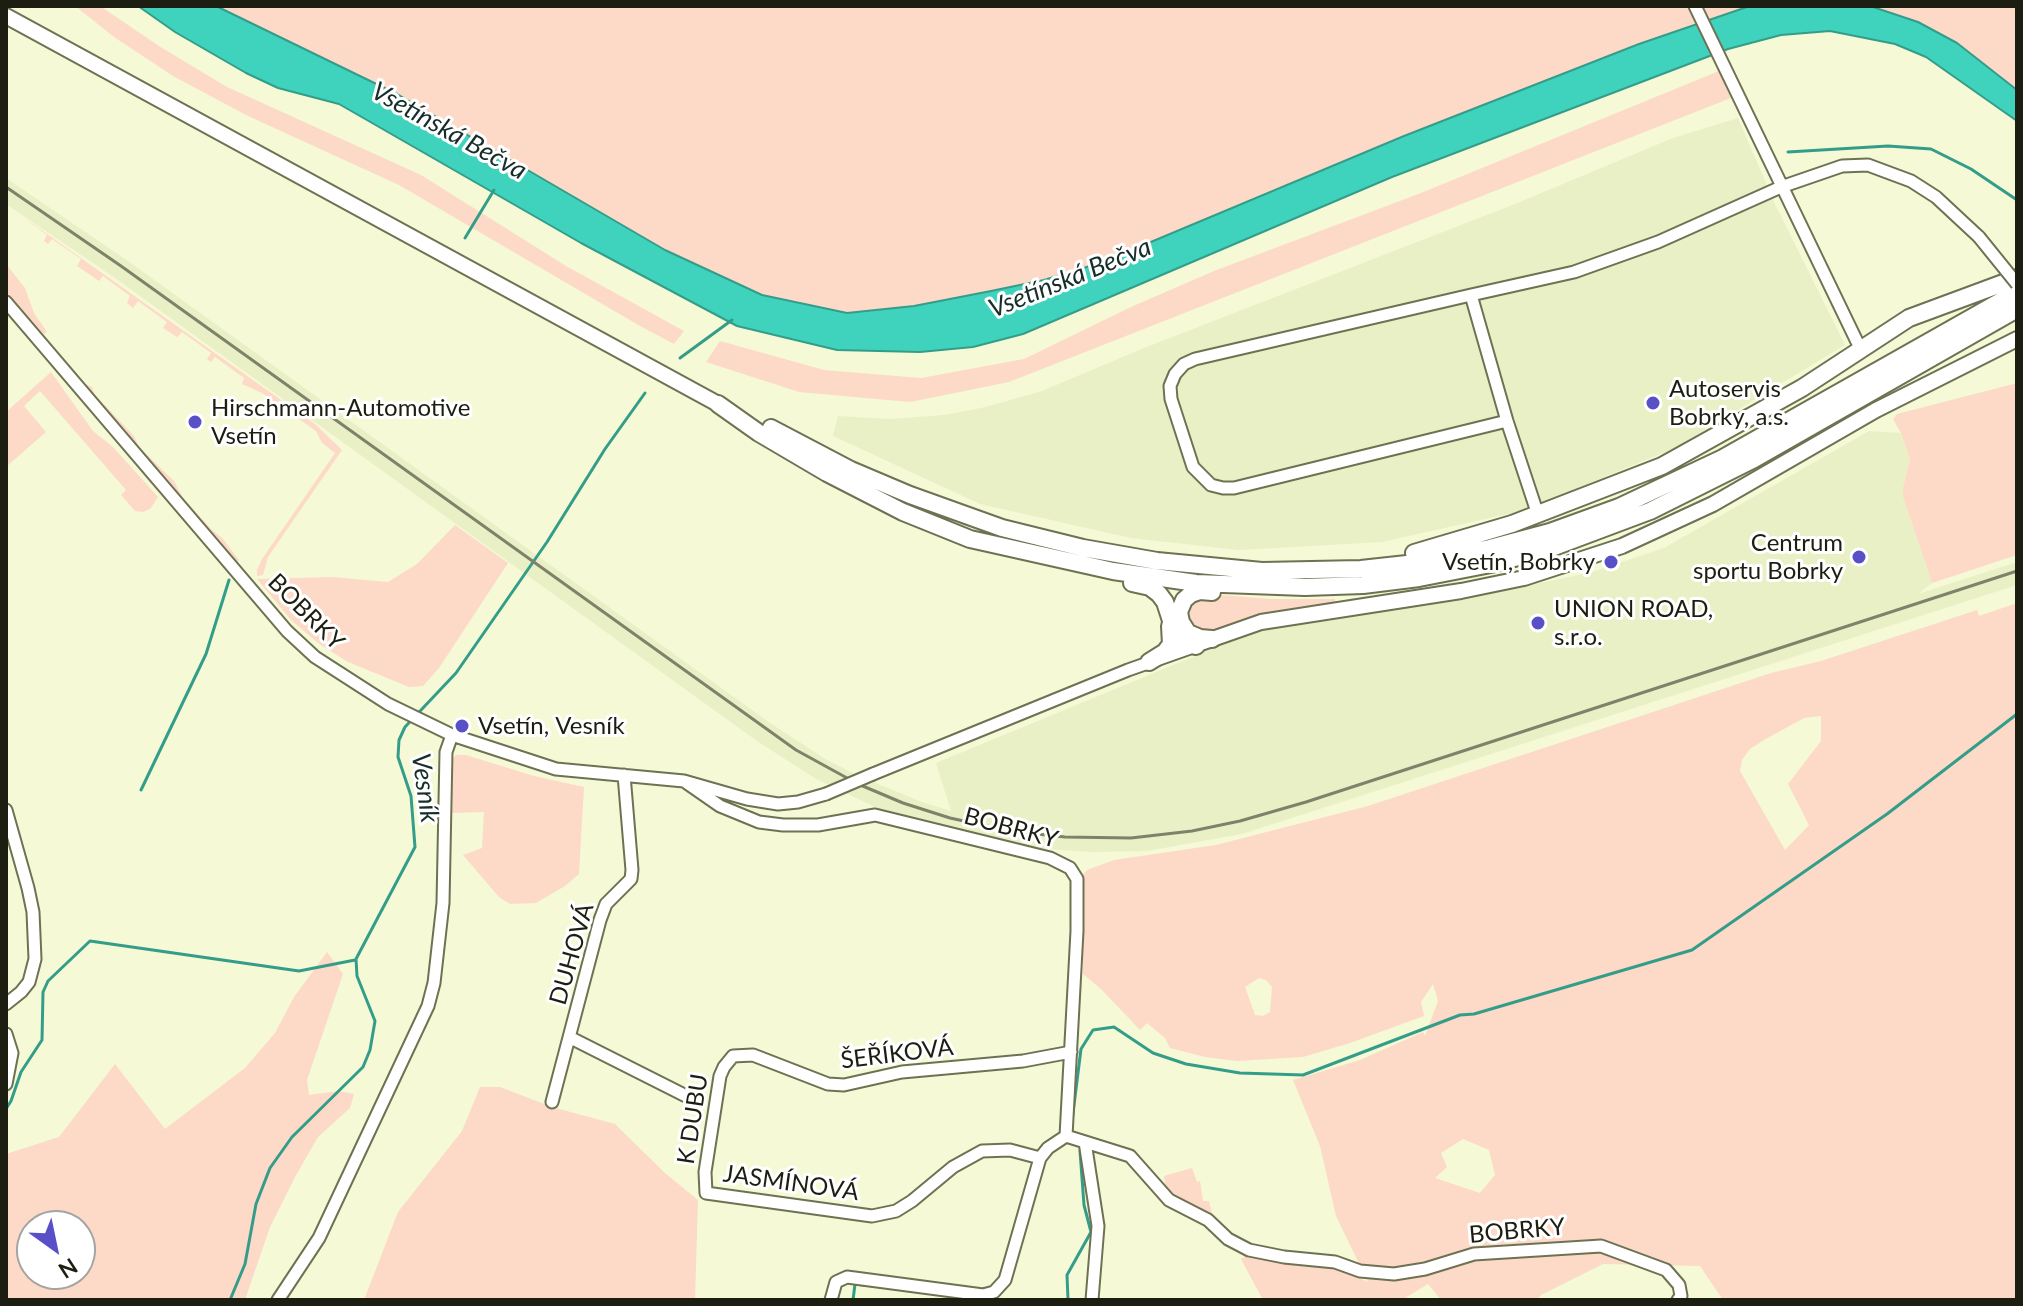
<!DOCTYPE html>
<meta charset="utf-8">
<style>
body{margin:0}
#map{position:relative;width:2023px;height:1306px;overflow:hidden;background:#f5f9d6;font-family:Lato,sans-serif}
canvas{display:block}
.frame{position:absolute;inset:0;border:8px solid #1c1e11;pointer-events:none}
.north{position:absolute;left:16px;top:1210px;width:80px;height:80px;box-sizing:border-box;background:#fff;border:2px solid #a4a5a0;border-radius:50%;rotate:147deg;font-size:22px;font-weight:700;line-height:32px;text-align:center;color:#1c1e11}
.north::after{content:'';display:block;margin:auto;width:28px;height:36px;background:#594fc7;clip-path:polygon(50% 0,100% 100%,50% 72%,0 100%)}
</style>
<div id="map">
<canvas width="2023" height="1306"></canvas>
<div class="frame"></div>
<div class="north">N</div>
</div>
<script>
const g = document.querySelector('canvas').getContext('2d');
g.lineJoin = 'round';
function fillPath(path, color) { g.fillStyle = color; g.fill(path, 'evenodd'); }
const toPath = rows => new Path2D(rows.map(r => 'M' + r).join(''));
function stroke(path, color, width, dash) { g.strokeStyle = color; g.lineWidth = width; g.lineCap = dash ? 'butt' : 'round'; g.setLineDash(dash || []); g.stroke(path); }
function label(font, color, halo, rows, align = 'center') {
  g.font = font + ' Lato,sans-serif'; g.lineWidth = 6; g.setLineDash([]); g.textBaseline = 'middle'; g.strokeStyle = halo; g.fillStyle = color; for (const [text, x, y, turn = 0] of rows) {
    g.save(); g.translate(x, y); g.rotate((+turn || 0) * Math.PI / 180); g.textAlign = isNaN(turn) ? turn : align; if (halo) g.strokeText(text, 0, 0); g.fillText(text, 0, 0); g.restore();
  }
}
const built = toPath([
 [1738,118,1775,204,1845,345,1675,448,1521,511,1382,542,1239,550,1131,538,980,504,833,436,838,416,891,419,944,415,986,407,1042,391,1144,348,1515,204,1673,138],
 [6,178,128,261,770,723,827,760,861,777,922,802,951,811,936,763,1258,630,1369,611,1457,601,1592,572,1664,548,1869,431,1901,433,1910,460,1903,487,1903,497,1932,583,1918,594,2017,562,2017,585,1242,834,1147,851,1090,852,1032,848,914,822,875,807,816,779,757,741,115,278,6,204]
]);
const green = toPath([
 [75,6,100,6,159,46,227,87,421,175,566,266,684,331,674,344,640,326,399,185,248,116,173,76,114,37],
 [216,6,1689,8,1755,6,1274,189,1103,262,1044,280,991,291,914,306,847,313,762,295,665,250,397,94],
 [1863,6,2017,6,2017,90,1957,43,1933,29,1886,11],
 [1719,71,1731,98,1009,382,910,402,799,392,706,362,720,341,824,370,921,378,1024,359,1131,307,1214,271,1421,193],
 [16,212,315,424,342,450,268,557,263,575,257,576,257,570,262,559,335,453,322,443,316,431,262,393,242,384,244,378,215,357,211,362,207,359,211,353,182,332,177,337,163,328,167,322,138,301,133,308,127,303,130,296,103,276,99,281,77,266,81,259,52,239,48,244,44,241,47,235],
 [6,264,25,288,34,313,47,332,44,334,22,314,6,293],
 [51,372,93,431,113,447,158,497,150,509,143,512,135,511,121,495,126,490,40,391,24,406,46,432,6,467,6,412],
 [81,382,92,387,95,395,134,436,139,447,174,481,183,498,211,529,223,539,239,560,235,564],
 [2017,383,2017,555,1932,583,1903,497,1903,487,1910,460,1901,433,1893,419,1897,414],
 [455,525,508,563,439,668,423,686,409,687,348,662,318,643,291,620,257,579,332,577,388,582,417,564],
 [1210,594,1270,599,1335,599,1335,602,1265,614,1208,634,1198,634,1184,618,1189,603],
 [2017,603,2017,1300,1723,1300,1700,1266,1603,1264,1541,1295,1537,1300,1441,1300,1428,1284,1402,1300,1263,1300,1241,1259,1246,1256,1336,1267,1368,1282,1336,1216,1320,1146,1293,1080,1360,1060,1423,1032,1425,1036,1438,1001,1433,984,1421,1002,1424,1016,1350,1043,1303,1057,1237,1061,1205,1057,1170,1048,1165,1038,1147,1023,1140,1030,1101,989,1083,974,1081,877,1087,870,1114,860,1216,845,1368,806,1771,673,1821,661,1977,610,1979,616],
 [1821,716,1821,741,1788,784,1809,825,1785,850,1740,771,1742,760,1750,749,1764,740,1804,718],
 [1259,978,1266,980,1272,987,1270,1012,1263,1016,1255,1015,1245,987],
 [1463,1139,1489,1150,1495,1175,1480,1193,1435,1178,1447,1167,1441,1153],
 [456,755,466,755,534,776,584,787,579,874,565,886,536,903,510,904,499,897,463,855,482,848,484,812,449,813,450,762],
 [327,952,343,974,307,1080,309,1095,338,1091,354,1094,350,1108,318,1137,295,1177,270,1227,245,1300,6,1300,6,1154,59,1137,115,1064,165,1129,245,1068,275,1033,294,997],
 [80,1226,80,1274,32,1274,32,1226],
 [480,1087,500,1087,552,1107,615,1124,665,1173,698,1200,695,1300,364,1300,398,1212,462,1131],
 [1192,1168,1197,1182,1200,1181,1203,1201,1209,1201,1213,1218,1176,1200,1166,1191,1164,1176]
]);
const water = toPath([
 [138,6,216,6,397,94,665,250,762,295,847,313,914,306,991,291,1044,280,1103,262,1404,136,1639,44,1747,7,1870,6,1918,22,1957,43,2017,90,2017,121,1926,57,1895,44,1830,31,1781,35,1728,49,1392,177,1023,334,973,347,920,352,837,350,737,326,581,243,339,104,278,88,246,73,175,32,138,6]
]);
const stream = toPath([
 [1788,152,1888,146,1931,149,1971,169,2017,200],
 [465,238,494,190],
 [680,358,732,320],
 [141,790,206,654,229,580],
 [6,1109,11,1101,21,1072,42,1040,43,992,48,981,90,941,299,971,355,960],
 [1072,1121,1081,1049,1093,1030,1114,1027,1153,1053,1186,1064,1240,1073,1303,1075,1460,1015,1474,1014,1692,950,1887,814,2017,714],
 [230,1300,245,1264,256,1204,270,1168,292,1137,363,1067,370,1050,375,1021,357,976,356,959,415,847,411,796,398,757,399,740,405,727,456,673,547,542,605,449,645,393],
 [853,1300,855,1284,907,1290],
 [1068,1300,1067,1275,1091,1232,1084,1205,1080,1151]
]);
const minor = toPath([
 [1695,6,1861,350],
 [1471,295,1195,359,1184,364,1175,374,1170,386,1171,399,1193,467,1211,485,1223,488,1234,488,1507,421],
 [6,302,287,631,315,657,388,704,452,735,556,769,684,781,747,799,778,804,798,802,826,794],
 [1538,515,1507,421,1471,295,1574,272,1658,242,1781,187,1842,166,1868,165,1911,181,1936,197,1979,237],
 [873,774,1128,670,1196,646],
 [684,781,720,806,759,822,783,825,818,825,875,815,1050,858,1070,868,1077,879,1077,931,1066,1136,1048,1148,1040,1158,1005,1280,994,1292,983,1295,847,1277,836,1282,831,1300],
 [6,810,28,888,33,912,35,959,29,982,21,992,6,1004],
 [6,1034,12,1053,6,1084],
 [571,1038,692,1099],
 [552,1102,600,920,606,904,631,879,632,870,624,775],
 [1066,1136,1130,1156,1169,1200,1208,1220,1228,1239,1249,1250,1284,1257,1335,1262,1360,1271,1394,1274,1425,1269,1474,1254,1601,1246,1666,1270,1679,1285,1681,1296,1678,1300],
 [1085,1142,1098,1226,1092,1300],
 [1040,1158,1010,1150,982,1151,953,1167,912,1201,896,1211,872,1216,706,1193,705,1172,720,1076,724,1067,733,1056,753,1055,828,1084,844,1085,902,1072,1023,1061,1071,1052],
 [278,1300,319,1238,428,1006,434,983,443,903,446,752,452,735]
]);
const major = toPath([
 [6,16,718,404],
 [1201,643,1261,622,1461,591,1524,578,1622,546,1713,504,1876,410,2017,339]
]);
const highway = toPath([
 [718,404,759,433,827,473,903,512,970,539,1113,571,1196,583,1305,587,1363,585,1419,578,1496,563,1554,547,1650,511,1754,459,2017,309],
 [771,428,851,470,910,495,1002,528,1083,548,1157,561,1262,571,1361,569,1416,563,1490,548,1550,532,1619,507,1723,458,2017,292],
 [1414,553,1512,524,1662,466,1802,388,1909,318,2017,278],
 [1132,583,1150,587,1159,594,1165,602,1176,636,1184,643,1196,646],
 [1212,592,1200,591,1191,594,1184,600,1179,612,1181,622,1188,633,1200,638,1212,639],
 [1149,662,1165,652,1171,644,1170,626]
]);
const rail = toPath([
 [6,187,121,266,796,750,858,784,903,803,950,818,1010,831,1065,837,1131,838,1192,831,1240,821,1306,802,2017,571]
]);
const minorBridge = toPath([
 [1979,237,2017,284],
 [826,794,873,774]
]);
const markers = [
 [1653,403,8,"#594fc7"],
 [195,422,8,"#594fc7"],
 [1859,557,8,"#594fc7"],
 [1611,562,8,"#594fc7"],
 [1538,623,8,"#594fc7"],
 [462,726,8,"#594fc7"]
];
const poiNames = [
 ["Autoservis",1669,389],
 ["Bobrky, a.s.",1669,417],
 ["Hirschmann-Automotive",211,408],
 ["Vsetín",211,436],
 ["Centrum",1843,543,"right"],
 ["sportu Bobrky",1843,571,"right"],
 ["Vsetín, Bobrky",1595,562,"right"],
 ["UNION ROAD,",1554,609],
 ["s.r.o.",1554,637],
 ["Vsetín, Vesník",478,726]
];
const streetNames = [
 ["BOBRKY",306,612,45],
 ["BOBRKY",1011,828,15],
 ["DUHOVÁ",572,954,-74],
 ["ŠEŘÍKOVÁ",897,1054,-7],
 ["K DUBU",693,1119,-81],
 ["JASMÍNOVÁ",791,1183,8],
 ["BOBRKY",1517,1231,-5]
];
const waterNames = [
 ["Vsetínská Bečva",449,131,29],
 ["Vsetínská Bečva",1070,278,-22],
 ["Vesník",425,788,82]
];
fillPath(built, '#eaf0c5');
fillPath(green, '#fdd9c8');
fillPath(water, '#3fd3bd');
stroke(water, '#349d89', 2);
stroke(stream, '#349d89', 3);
stroke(minor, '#6e7253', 15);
stroke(major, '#6e7253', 18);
stroke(highway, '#6e7253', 20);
stroke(minor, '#fff', 11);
stroke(major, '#fff', 14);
stroke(highway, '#fff', 16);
stroke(rail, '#7f826b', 3);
stroke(minorBridge, '#6e7253', 15, []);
stroke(minorBridge, '#fff', 11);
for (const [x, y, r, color] of markers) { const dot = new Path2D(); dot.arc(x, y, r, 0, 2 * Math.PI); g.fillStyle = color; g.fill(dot); stroke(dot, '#fff', 3); }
label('24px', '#1c1e11', '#fff', poiNames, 'left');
label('24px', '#1c1e11', '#fff', streetNames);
label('italic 26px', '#162e2a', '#fff', waterNames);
</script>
